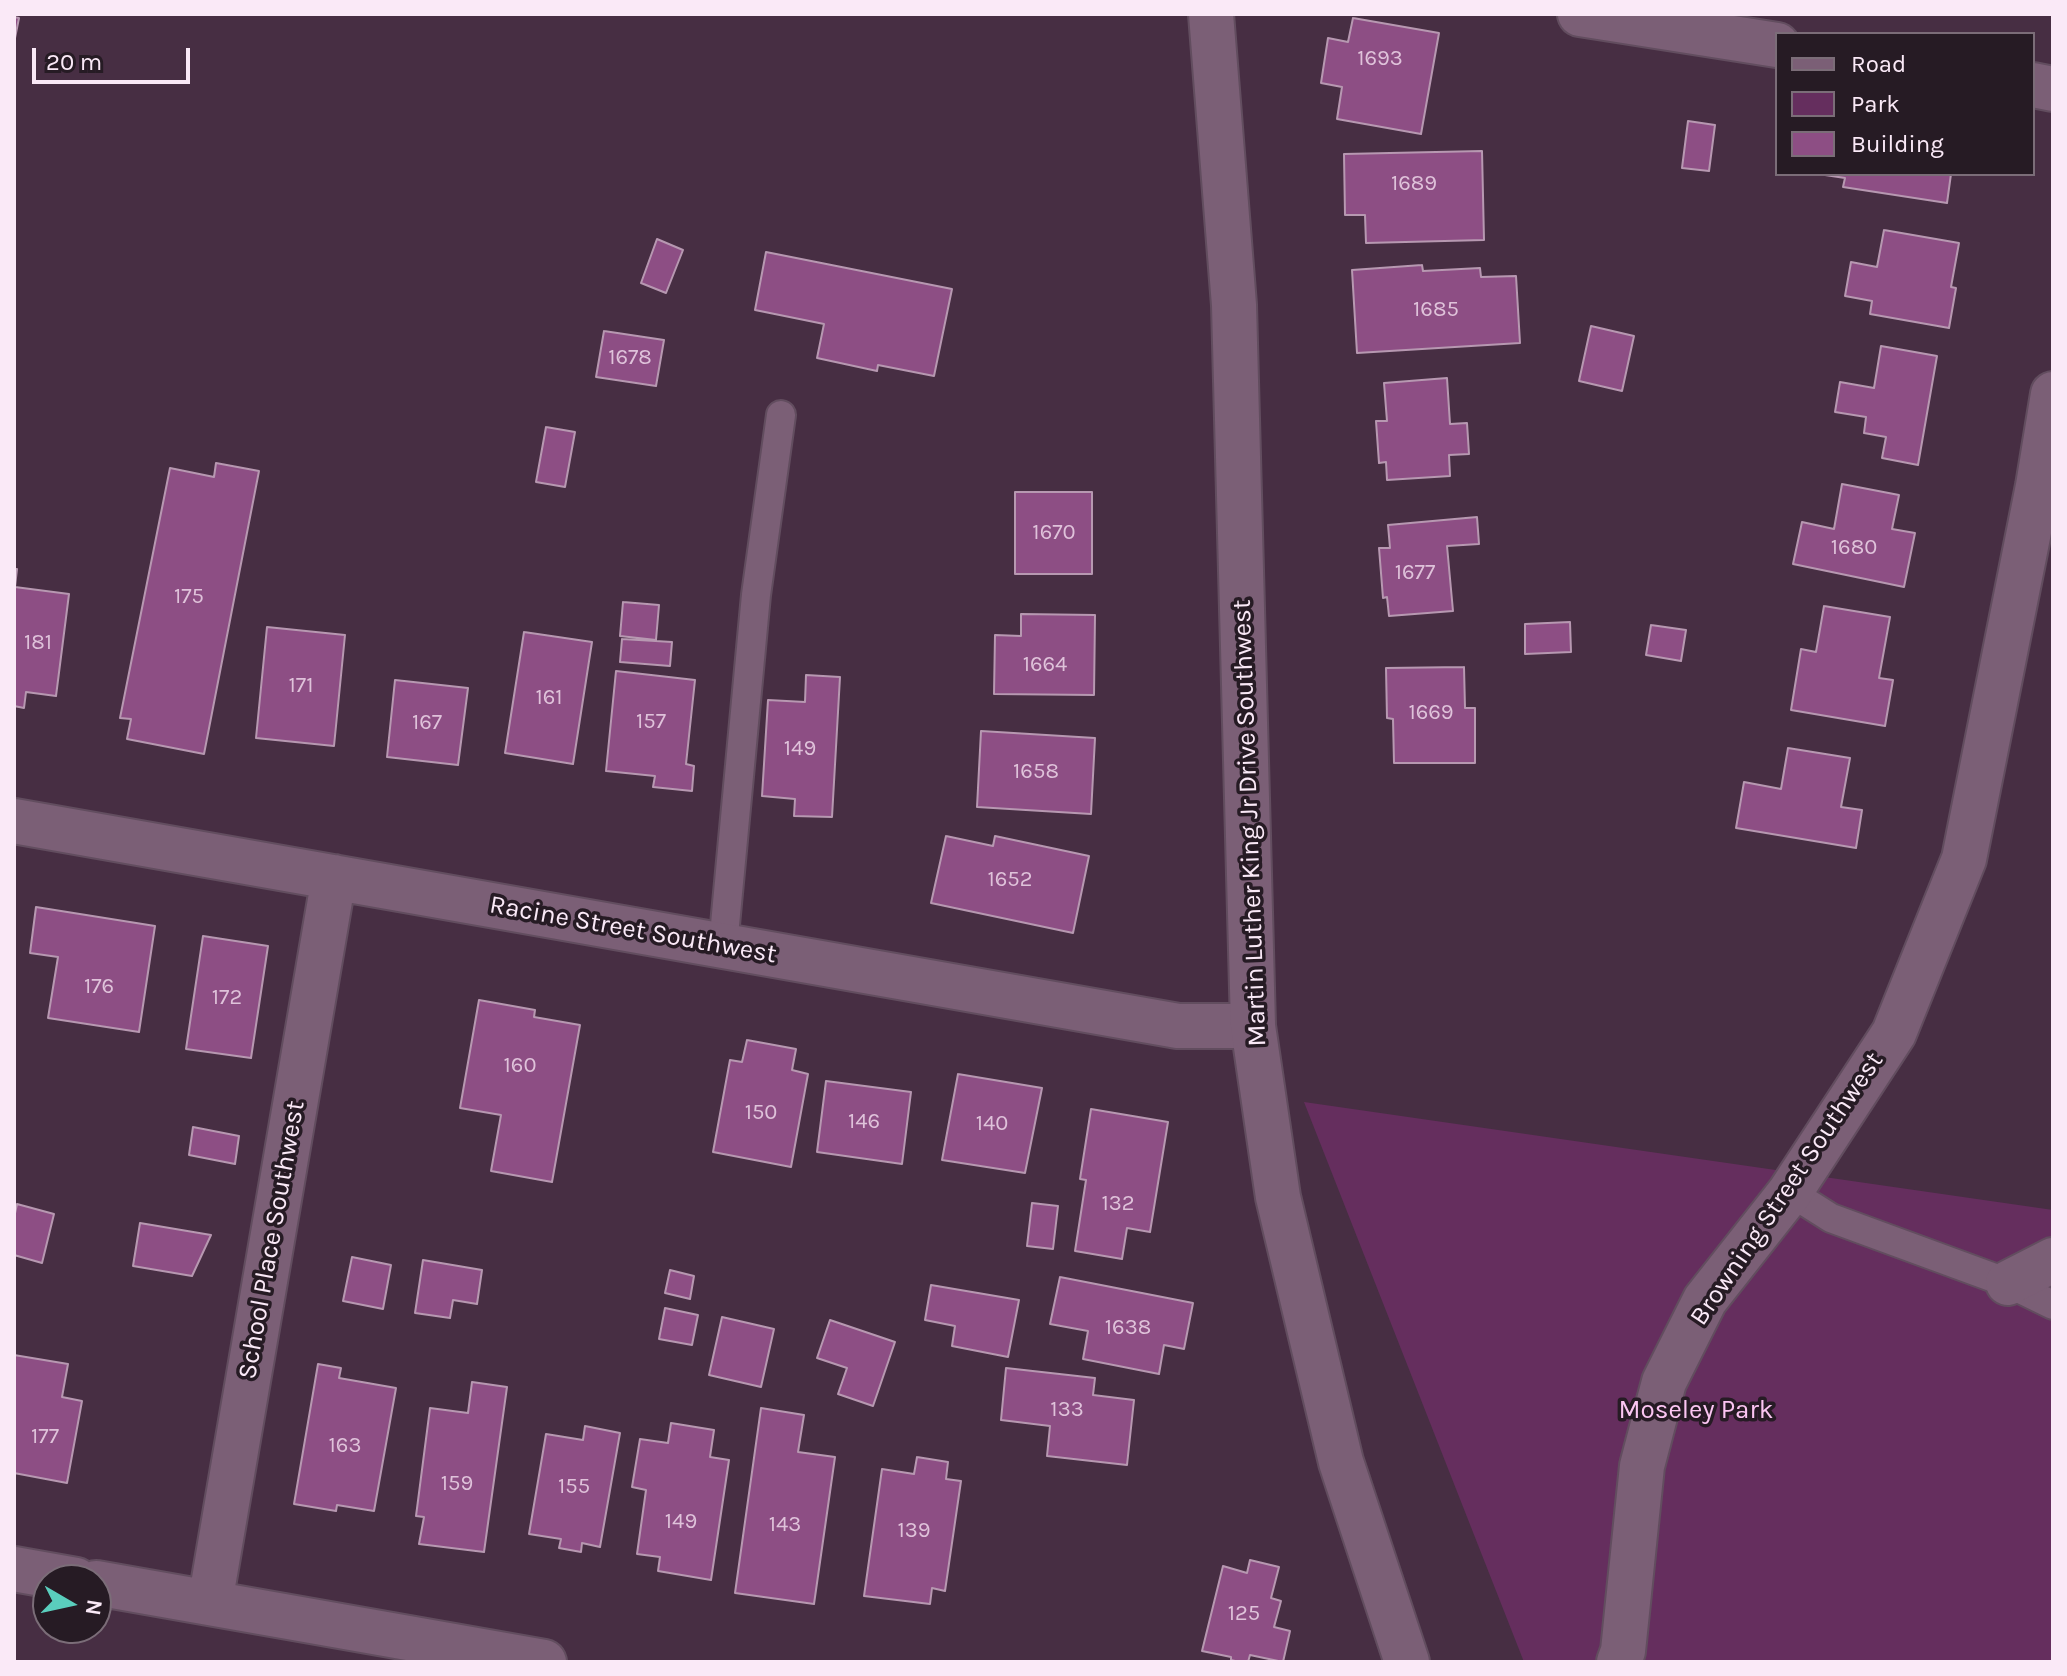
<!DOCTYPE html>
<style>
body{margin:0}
#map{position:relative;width:2067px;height:1676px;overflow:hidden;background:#472e43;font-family:Karla,sans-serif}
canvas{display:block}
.frame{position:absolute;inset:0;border:16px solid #fae9f7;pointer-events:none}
.legend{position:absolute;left:1775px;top:32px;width:260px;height:144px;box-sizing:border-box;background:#261b24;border:2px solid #7b6d78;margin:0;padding:10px 14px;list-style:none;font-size:24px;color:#fae9f7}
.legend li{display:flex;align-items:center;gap:16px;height:40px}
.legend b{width:40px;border:2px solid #7b6d78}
.north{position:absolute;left:32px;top:1564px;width:80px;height:80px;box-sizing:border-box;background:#261b24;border:2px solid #7b6d78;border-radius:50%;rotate:99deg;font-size:22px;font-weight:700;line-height:32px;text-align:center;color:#fae9f7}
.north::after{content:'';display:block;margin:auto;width:28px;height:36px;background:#5acebd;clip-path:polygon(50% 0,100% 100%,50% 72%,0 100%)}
.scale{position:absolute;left:32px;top:48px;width:158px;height:36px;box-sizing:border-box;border:4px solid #fae9f7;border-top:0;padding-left:10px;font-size:24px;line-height:28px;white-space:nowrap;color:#fae9f7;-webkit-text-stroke:6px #261b24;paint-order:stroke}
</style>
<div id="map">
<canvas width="2067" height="1676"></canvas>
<div class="frame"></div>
<ul class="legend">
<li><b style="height:10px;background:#7b5f76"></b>Road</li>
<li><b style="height:22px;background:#652e5e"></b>Park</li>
<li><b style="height:22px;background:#8d4e84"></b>Building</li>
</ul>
<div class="north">N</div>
<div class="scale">20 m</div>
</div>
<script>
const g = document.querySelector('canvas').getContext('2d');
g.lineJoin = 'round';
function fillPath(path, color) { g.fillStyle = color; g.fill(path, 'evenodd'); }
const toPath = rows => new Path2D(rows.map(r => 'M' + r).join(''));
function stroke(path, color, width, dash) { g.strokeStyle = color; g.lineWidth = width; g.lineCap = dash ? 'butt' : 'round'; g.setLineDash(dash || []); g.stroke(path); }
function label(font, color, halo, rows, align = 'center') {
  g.font = font + ' Karla,sans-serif'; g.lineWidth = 7; g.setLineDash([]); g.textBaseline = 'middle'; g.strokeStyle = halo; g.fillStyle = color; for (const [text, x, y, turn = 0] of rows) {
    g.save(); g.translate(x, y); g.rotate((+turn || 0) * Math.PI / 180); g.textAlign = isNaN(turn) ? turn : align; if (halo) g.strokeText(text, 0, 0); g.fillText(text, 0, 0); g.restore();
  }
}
const green = toPath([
 [1304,1102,2053,1210,2053,1662,1524,1662]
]);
const building = toPath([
 [14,17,19,18,14,43,14,17],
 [1353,18,1439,33,1421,134,1337,119,1342,87,1321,83,1328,38,1348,42,1353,18],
 [1688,121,1715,125,1709,171,1682,168,1688,121],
 [1482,151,1484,240,1366,243,1365,215,1345,215,1344,154,1482,151],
 [1951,174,1947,203,1843,187,1845,178,1825,175,1951,174],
 [1884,230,1959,243,1951,287,1956,288,1949,328,1870,314,1872,301,1845,296,1851,262,1877,267,1884,230],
 [657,239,683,250,666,293,641,283,657,239],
 [766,252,952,289,934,376,878,365,877,371,817,358,824,324,755,310,766,252],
 [1422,265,1423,271,1480,268,1481,277,1516,276,1520,343,1357,353,1352,270,1422,265],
 [1591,326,1634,336,1622,391,1579,381,1591,326],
 [604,331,664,340,656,386,596,377,604,331],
 [1881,346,1937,356,1918,465,1882,458,1886,437,1864,433,1866,417,1835,412,1840,382,1874,388,1881,346],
 [1447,378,1450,424,1467,423,1469,454,1449,455,1450,476,1387,480,1386,462,1379,463,1376,421,1387,421,1384,383,1447,378],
 [546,427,575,432,565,487,536,482,546,427],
 [216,463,259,471,204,754,127,739,131,719,120,718,170,468,214,477,216,463],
 [1842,484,1899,495,1892,529,1915,533,1904,587,1793,564,1802,522,1834,529,1842,484],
 [1015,492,1092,492,1092,574,1015,574,1015,492],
 [1477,517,1479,544,1447,546,1453,611,1389,616,1387,597,1383,598,1379,548,1390,548,1388,525,1477,517],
 [14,569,17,569,15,587,69,594,56,696,26,692,24,708,14,706,14,569],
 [623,602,659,605,656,640,620,636,623,602],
 [1824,606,1890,617,1879,678,1893,680,1885,726,1791,710,1801,649,1816,652,1824,606],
 [1021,614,1095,615,1094,695,994,694,995,635,1021,636,1021,614],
 [1570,622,1571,652,1525,654,1525,624,1570,622],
 [1651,625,1686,630,1681,661,1646,655,1651,625],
 [267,627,345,635,334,746,256,738,267,627],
 [524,632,592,642,573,764,505,753,524,632],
 [622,639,672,642,670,666,620,662,622,639],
 [1464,667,1465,708,1475,708,1475,763,1394,763,1393,719,1387,718,1386,668,1464,667],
 [616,671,695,680,686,764,694,766,692,791,653,787,655,776,606,771,616,671],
 [806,675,840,677,832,817,794,816,795,799,762,796,768,700,805,702,806,675],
 [395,680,468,688,458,765,387,757,395,680],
 [981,731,1095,738,1091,814,977,807,981,731],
 [1788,748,1850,758,1841,807,1862,810,1856,848,1736,828,1744,782,1781,789,1788,748],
 [946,836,993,846,995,836,1089,856,1073,933,931,903,946,836],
 [36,907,155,926,139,1032,48,1018,58,957,30,953,36,907],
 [203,936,268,946,251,1058,186,1049,203,936],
 [479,1000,535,1010,534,1017,580,1025,552,1182,491,1171,501,1115,460,1108,479,1000],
 [747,1040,796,1049,792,1070,808,1074,791,1167,713,1152,730,1060,742,1062,747,1040],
 [958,1074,1042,1088,1025,1173,942,1160,958,1074],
 [826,1081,911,1092,902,1164,817,1152,826,1081],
 [1091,1109,1168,1122,1150,1232,1127,1228,1122,1259,1075,1251,1086,1180,1080,1179,1091,1109],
 [193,1127,239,1136,235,1164,189,1155,193,1127],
 [1032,1203,1058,1206,1053,1249,1027,1246,1032,1203],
 [17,1204,54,1214,42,1263,14,1255,14,1218,17,1204],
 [140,1223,211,1235,192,1276,133,1266,140,1223],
 [352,1257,391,1265,383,1309,343,1301,352,1257],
 [423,1260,482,1270,477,1304,453,1300,450,1318,415,1313,423,1260],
 [670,1270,694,1276,690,1299,665,1293,670,1270],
 [1060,1277,1193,1303,1184,1349,1164,1345,1159,1374,1083,1359,1088,1331,1050,1324,1060,1277],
 [931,1285,1019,1300,1008,1357,952,1346,955,1326,925,1320,931,1285],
 [665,1308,698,1315,692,1345,659,1339,665,1308],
 [722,1317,774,1329,761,1387,709,1375,722,1317],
 [830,1320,895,1342,873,1406,838,1394,847,1368,817,1358,830,1320],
 [14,1355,68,1364,62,1397,82,1401,67,1483,14,1473,14,1355],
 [318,1364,341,1368,339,1378,396,1388,374,1511,337,1505,336,1511,294,1504,318,1364],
 [1006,1368,1095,1378,1093,1395,1134,1400,1127,1465,1047,1456,1050,1426,1001,1420,1006,1368],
 [472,1382,507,1387,484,1552,419,1544,424,1517,416,1516,430,1408,468,1413,472,1382],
 [761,1408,804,1415,798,1452,835,1457,814,1604,735,1593,761,1408],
 [671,1423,714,1430,710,1457,729,1460,711,1580,658,1571,660,1557,637,1554,646,1490,632,1487,640,1439,668,1443,671,1423],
 [585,1426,620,1433,600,1547,582,1543,581,1552,559,1548,561,1539,529,1534,546,1434,583,1440,585,1426],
 [917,1457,948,1462,946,1479,961,1481,945,1591,932,1588,930,1604,864,1596,882,1469,914,1474,917,1457],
 [1250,1560,1279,1567,1271,1598,1281,1601,1274,1627,1290,1631,1283,1662,1250,1655,1248,1662,1239,1662,1231,1660,1231,1657,1202,1651,1223,1566,1247,1573,1250,1560]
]);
const lane = toPath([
 [723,946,756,595,781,415],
 [1790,1192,1831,1218,2008,1283,2053,1305]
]);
const street = toPath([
 [1580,14,1777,45],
 [2033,85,2053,89],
 [14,821,1178,1026,1253,1026],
 [2008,1283,2053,1260],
 [14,1569,76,1580],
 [96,1583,544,1662],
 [210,1603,334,877],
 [1619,1662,1623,1651,1642,1466,1664,1382,1705,1300,1790,1192,1894,1033,1964,859,2038,486,2053,394]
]);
const secondary = toPath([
 [1211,14,1234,305,1253,1026,1278,1197,1341,1462,1407,1662]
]);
const numberNames = [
 ["1693",1380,59],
 ["1689",1414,184],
 ["1685",1436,310],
 ["1678",630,358],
 ["1670",1054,533],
 ["1680",1854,548],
 ["1677",1415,573],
 ["175",189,597],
 ["181",38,643],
 ["1664",1045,665],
 ["171",301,686],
 ["161",549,698],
 ["1669",1431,713],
 ["157",651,722],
 ["167",427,723],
 ["149",800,749],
 ["1658",1036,772],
 ["1652",1010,880],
 ["176",99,987],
 ["172",227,998],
 ["160",520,1066],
 ["150",761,1113],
 ["146",864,1122],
 ["140",992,1124],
 ["132",1118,1204],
 ["1638",1128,1328],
 ["133",1067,1410],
 ["177",45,1437],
 ["163",345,1446],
 ["159",457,1484],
 ["155",574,1487],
 ["149",681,1522],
 ["143",785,1525],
 ["139",914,1531],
 ["125",1244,1614]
];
const streetNames = [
 ["Martin Luther King Jr Drive Southwest",1250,823,-92],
 ["Racine Street Southwest",633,930,10],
 ["Browning Street Southwest",1787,1189,-56],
 ["School Place Southwest",272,1240,-80]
];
const parkNames = [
 ["Moseley Park",1696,1411]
];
fillPath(green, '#652e5e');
fillPath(building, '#8d4e84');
stroke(building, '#b798b1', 2);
stroke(lane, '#624d5f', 32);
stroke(street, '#624d5f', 48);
stroke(secondary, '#624d5f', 48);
stroke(lane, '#7b5f76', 28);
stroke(street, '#7b5f76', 44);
stroke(secondary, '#7b5f76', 44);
label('22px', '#dfc2da', null, numberNames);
label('26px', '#fae9f7', '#261b24', streetNames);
label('26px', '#fbc5f2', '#261b24', parkNames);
</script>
